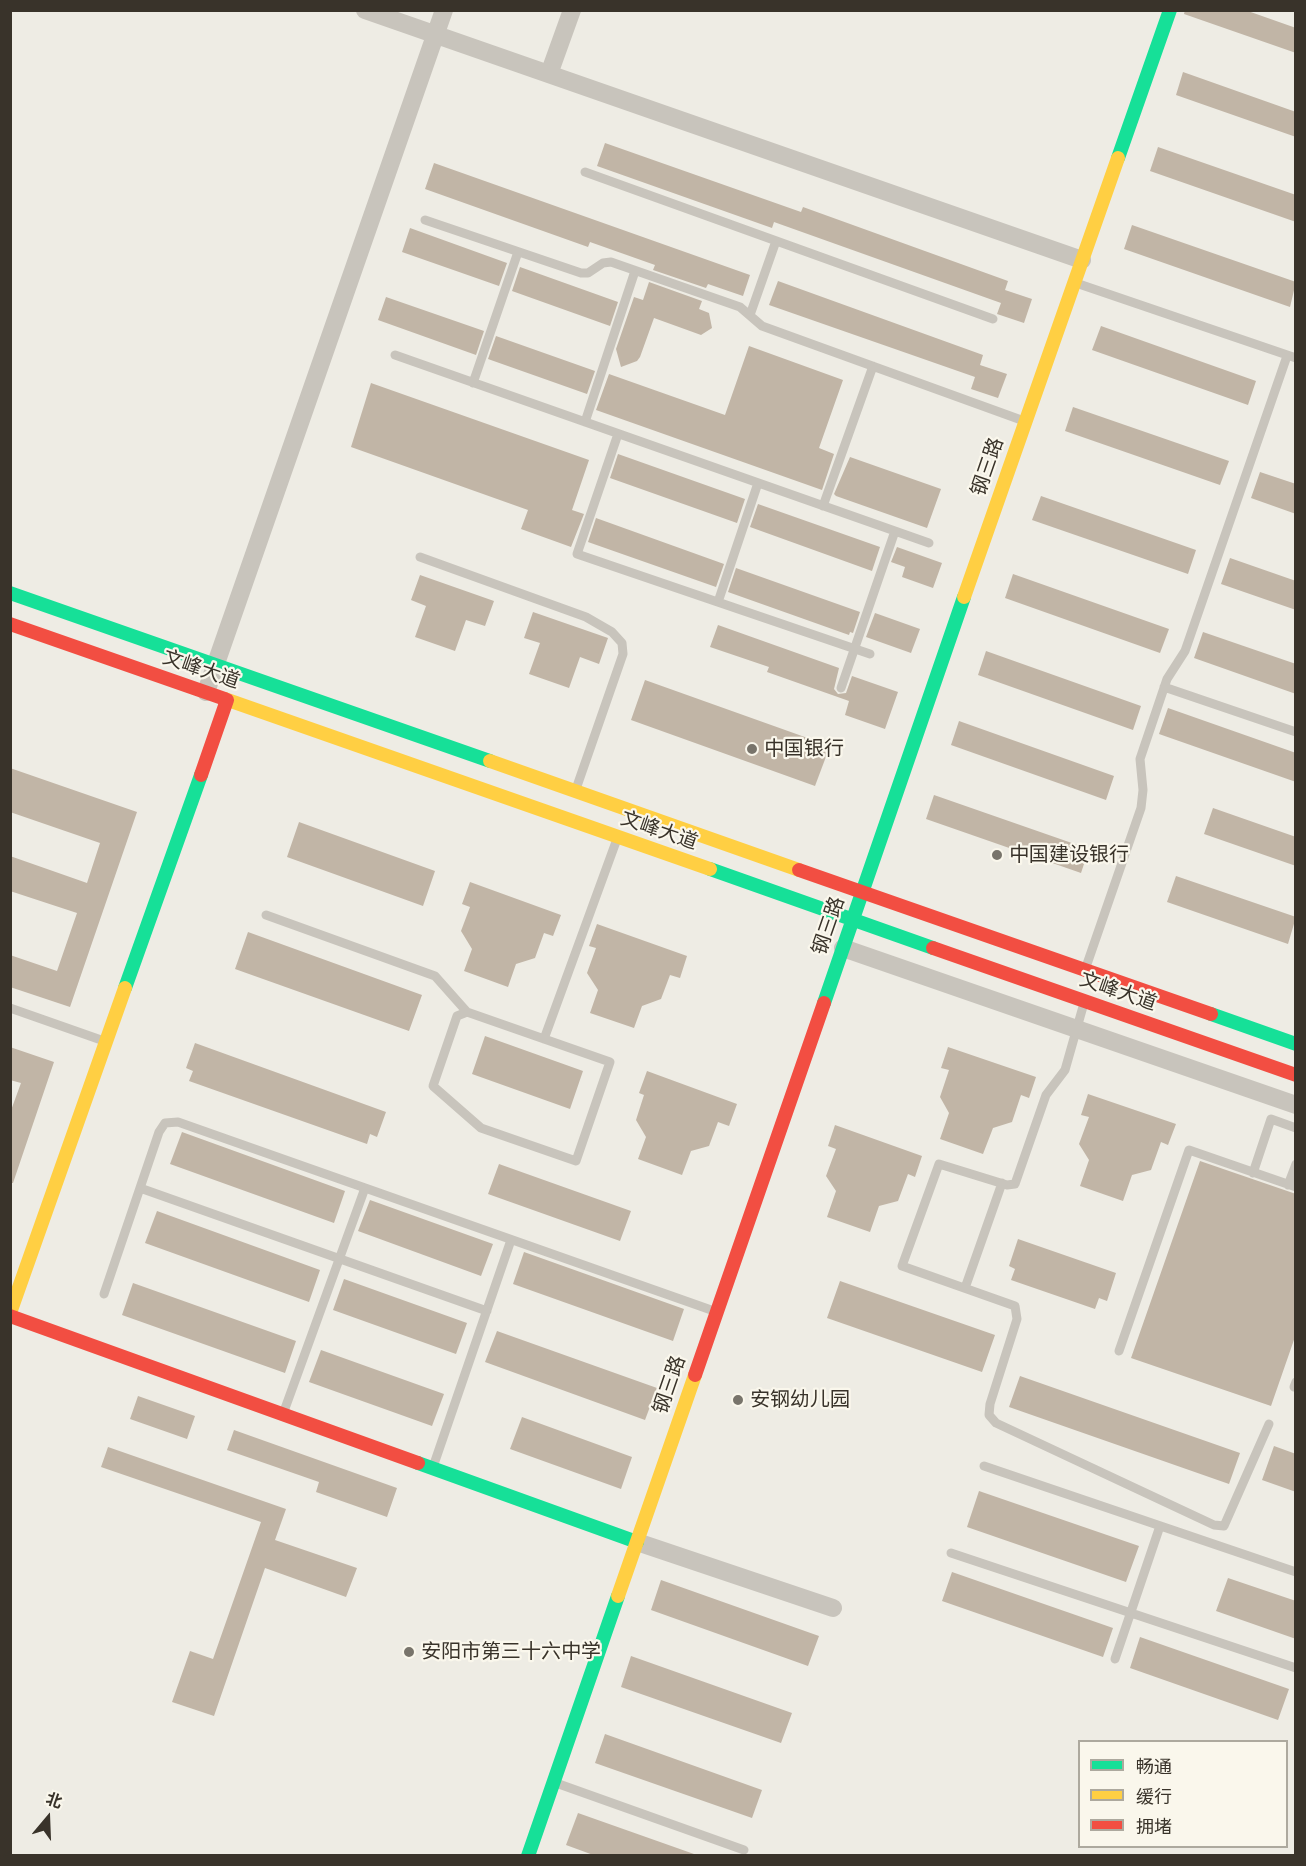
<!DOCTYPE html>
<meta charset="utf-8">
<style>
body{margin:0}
#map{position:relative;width:1306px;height:1866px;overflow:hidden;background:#eeece4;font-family:Arial,"Noto Sans SC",sans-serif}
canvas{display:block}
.frame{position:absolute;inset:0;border:12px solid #39332a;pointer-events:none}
.legend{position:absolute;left:1078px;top:1740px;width:210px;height:108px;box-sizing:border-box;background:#faf7ec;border:2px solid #ada99e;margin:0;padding:8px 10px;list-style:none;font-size:18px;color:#39332a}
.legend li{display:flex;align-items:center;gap:12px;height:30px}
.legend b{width:30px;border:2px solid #ada99e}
.north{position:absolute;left:18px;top:1788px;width:60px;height:60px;-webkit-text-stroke:4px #faf7ec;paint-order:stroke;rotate:19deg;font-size:16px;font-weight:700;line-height:24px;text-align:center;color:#39332a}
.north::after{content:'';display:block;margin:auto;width:21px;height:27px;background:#39332a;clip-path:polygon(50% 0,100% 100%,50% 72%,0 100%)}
</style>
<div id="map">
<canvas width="1306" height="1866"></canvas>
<div class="frame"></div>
<ul class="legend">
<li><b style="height:8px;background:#16e098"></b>畅通</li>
<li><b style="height:8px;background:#ffcf43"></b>缓行</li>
<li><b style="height:8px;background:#f24e42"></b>拥堵</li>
</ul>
<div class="north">北</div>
</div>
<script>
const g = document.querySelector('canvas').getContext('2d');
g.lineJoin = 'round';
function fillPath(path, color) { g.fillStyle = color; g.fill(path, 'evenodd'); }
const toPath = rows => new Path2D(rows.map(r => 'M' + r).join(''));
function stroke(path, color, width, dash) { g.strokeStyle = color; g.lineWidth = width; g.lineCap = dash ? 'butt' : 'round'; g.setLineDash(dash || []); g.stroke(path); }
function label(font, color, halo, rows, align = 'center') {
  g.font = font + ' Arial,"Noto Sans SC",sans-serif'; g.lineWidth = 4.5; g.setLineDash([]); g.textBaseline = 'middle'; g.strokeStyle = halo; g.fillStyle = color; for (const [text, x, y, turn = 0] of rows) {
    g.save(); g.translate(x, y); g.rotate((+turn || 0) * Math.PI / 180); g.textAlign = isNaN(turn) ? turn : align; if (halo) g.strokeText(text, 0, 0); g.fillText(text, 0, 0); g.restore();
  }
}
const building = toPath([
 [1185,10,1245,10,1296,28,1296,53,1184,14],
 [1183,72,1296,112,1296,137,1176,95],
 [605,143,801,212,803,207,1008,281,1005,290,1032,299,1024,323,997,314,1001,303,774,222,772,228,597,166],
 [1158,147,1296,195,1296,222,1150,171],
 [434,163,750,275,743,296,708,284,706,288,653,270,655,265,590,242,588,247,425,189],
 [1132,225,1296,282,1290,307,1124,249],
 [410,228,507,263,499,286,402,252],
 [520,267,618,302,610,326,512,291],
 [778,281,983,355,980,365,1007,374,998,398,971,389,975,377,769,305],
 [649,282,702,301,699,309,709,313,712,328,701,335,654,318,640,357,637,361,621,367,616,349,634,297,643,300],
 [386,297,484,331,476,355,378,320],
 [1101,326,1256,381,1248,405,1092,350],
 [496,336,595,371,587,394,488,359],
 [749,346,843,380,819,448,834,454,822,490,596,410,609,374,725,415],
 [371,383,589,460,572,510,584,514,571,547,521,529,528,510,351,447],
 [1073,407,1229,461,1220,485,1065,431],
 [618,454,745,499,737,523,610,478],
 [850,457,941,489,927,528,836,496,834,494],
 [1260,472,1296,484,1296,514,1251,498],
 [1041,496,1196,550,1188,574,1032,520],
 [758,504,880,547,872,571,750,527],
 [596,518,724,564,716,587,588,542],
 [897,547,942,563,933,588,902,577,905,567,891,562],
 [1230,558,1296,581,1296,610,1221,584],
 [736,568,860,612,853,633,850,632,849,635,728,592],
 [1013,574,1169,629,1160,653,1005,598],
 [420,575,494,601,485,626,466,620,455,651,415,637,426,606,411,600],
 [533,612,608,638,599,664,580,657,569,688,529,674,540,643,524,638],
 [875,613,920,629,911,653,866,637],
 [718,625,839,668,834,689,838,694,846,693,852,676,898,692,885,729,845,715,849,701,767,672,769,667,710,647],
 [1203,632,1296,664,1296,694,1194,658],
 [986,651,1141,706,1133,730,978,675],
 [645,680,830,746,815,786,631,720],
 [1168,708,1296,753,1296,782,1159,734],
 [959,721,1114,776,1106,800,951,745],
 [10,768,137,812,70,1007,10,987,10,955,57,971,77,913,10,891,10,856,87,883,100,843,10,812],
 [934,795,1089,849,1081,873,926,819],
 [1213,808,1296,837,1296,866,1204,834],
 [299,822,435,871,423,906,287,857],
 [1176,876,1296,917,1288,944,1167,902],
 [470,882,561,915,553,936,544,933,535,958,516,964,508,987,464,971,472,949,461,931,470,907,462,904],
 [597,924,687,956,680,978,670,975,661,999,642,1006,634,1028,590,1013,598,990,587,973,596,948,589,946],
 [248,932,422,995,409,1031,235,969],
 [485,1036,583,1071,570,1109,472,1074],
 [195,1043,386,1112,377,1137,370,1134,367,1144,189,1081,193,1071,186,1068],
 [10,1047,54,1062,13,1183,10,1183,10,1113,21,1083,10,1080],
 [948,1047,1036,1077,1029,1098,1021,1095,1012,1122,993,1128,983,1154,940,1139,949,1113,940,1097,949,1070,941,1068],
 [647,1071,737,1104,729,1126,718,1122,709,1146,691,1151,682,1175,638,1159,646,1137,636,1120,644,1095,639,1093],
 [1088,1094,1176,1124,1168,1145,1161,1142,1151,1170,1132,1175,1123,1201,1080,1186,1089,1160,1079,1144,1089,1117,1081,1115],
 [835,1125,922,1156,915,1177,908,1174,898,1201,879,1206,870,1232,827,1217,836,1191,826,1176,836,1149,828,1146],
 [182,1132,345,1191,334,1223,170,1164],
 [1200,1161,1296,1194,1296,1334,1271,1406,1131,1358],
 [499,1164,631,1211,620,1241,488,1194],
 [370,1200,493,1244,481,1276,358,1231],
 [157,1211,320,1270,309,1302,145,1243],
 [1018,1239,1116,1273,1107,1301,1099,1298,1095,1309,1011,1280,1015,1269,1009,1266],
 [524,1252,684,1309,673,1341,513,1284],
 [344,1279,467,1323,456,1354,333,1310],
 [840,1281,995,1335,982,1372,827,1318],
 [133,1283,296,1341,285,1373,122,1315],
 [497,1331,657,1388,645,1420,485,1362],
 [321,1350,444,1394,432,1426,309,1382],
 [1020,1376,1240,1453,1229,1484,1009,1407],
 [138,1396,195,1416,187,1439,130,1419],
 [522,1417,632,1457,621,1489,510,1449],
 [234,1430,397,1488,387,1517,316,1492,319,1482,227,1450],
 [1274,1446,1296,1454,1296,1492,1262,1480],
 [108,1447,286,1509,275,1540,357,1568,346,1597,265,1568,214,1716,172,1702,190,1651,213,1659,261,1522,101,1467],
 [979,1491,1139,1546,1126,1582,967,1527],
 [952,1572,1113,1628,1103,1657,942,1601],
 [1228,1578,1296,1601,1296,1639,1216,1611],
 [661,1580,819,1636,808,1666,651,1610],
 [1140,1637,1289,1689,1278,1720,1130,1668],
 [631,1656,792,1713,781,1743,621,1687],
 [605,1734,762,1790,752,1818,595,1763],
 [578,1813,694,1854,693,1856,596,1856,566,1845]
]);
const lane = toPath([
 [585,172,993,319],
 [425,220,581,273,588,273,603,263,611,262,740,307,762,326,1024,421],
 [1076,283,1296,358],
 [750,315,776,241],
 [395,355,929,543],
 [473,383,518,252],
 [585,422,635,271],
 [618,434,577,554,870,654],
 [823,506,873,366],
 [420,557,586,617,612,632,622,643,623,654,576,789],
 [718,602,758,483],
 [1164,687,1296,732],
 [841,688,895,531],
 [266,915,435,976,467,1012],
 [1086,967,1141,808,1143,790,1140,759,1167,679,1185,651,1287,356],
 [1084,1003,1065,1070,1046,1095,1015,1184,1007,1185,939,1164,902,1266,1015,1306,1017,1319,990,1404,989,1415,996,1423,1214,1525,1224,1526,1269,1424],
 [10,1008,104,1041],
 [467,1012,610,1062,576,1161,481,1128,433,1086,457,1016,467,1012],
 [544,1039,617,839],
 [1253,1173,1271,1119,1296,1128],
 [1288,1185,1296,1164],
 [140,1188,487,1311],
 [965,1288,1002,1183],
 [104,1294,159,1132,165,1123,178,1122,714,1311],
 [1119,1351,1189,1150,1296,1187],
 [1294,1387,1296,1382],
 [283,1414,365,1188],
 [984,1466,1296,1572],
 [433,1467,511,1240],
 [951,1553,1296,1668],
 [1115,1659,1160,1526],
 [556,1783,744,1850]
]);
const street = toPath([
 [365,10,1082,260],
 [549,74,572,10],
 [206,692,444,10],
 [843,948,1296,1105],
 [637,1542,833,1608]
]);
const fast = toPath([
 [1118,158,1170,10],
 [10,593,490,761],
 [710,869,933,948],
 [125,988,201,775],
 [824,1003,964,597],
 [1211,1014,1296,1044],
 [418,1463,637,1542],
 [528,1856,618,1596]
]);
const slow = toPath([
 [964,597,1118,158],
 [225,699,710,869],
 [490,761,799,870],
 [10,1313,125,988],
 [618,1596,695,1375]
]);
const jam = toPath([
 [10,624,225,699],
 [201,775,227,700],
 [799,870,1211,1014],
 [933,948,1296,1075],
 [10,1316,418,1463],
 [695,1375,824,1003]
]);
const markers = [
 [752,749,6,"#78746b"],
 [997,855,6,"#78746b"],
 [738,1400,6,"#78746b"],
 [409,1652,6,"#78746b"]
];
const streetNames = [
 ["钢三路",988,467,-71],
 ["文峰大道",201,670,19],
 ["文峰大道",659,831,19],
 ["钢三路",829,926,-71],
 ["文峰大道",1118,992,19],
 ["钢三路",670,1385,-71]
];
const poiNames = [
 ["中国银行",764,749],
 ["中国建设银行",1009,855],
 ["安钢幼儿园",750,1400],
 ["安阳市第三十六中学",421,1652]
];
fillPath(building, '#c1b5a6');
stroke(lane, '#c8c4bc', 9);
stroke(street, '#c8c4bc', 18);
stroke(fast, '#16e098', 14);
stroke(slow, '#ffcf43', 14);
stroke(jam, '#f24e42', 14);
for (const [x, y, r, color] of markers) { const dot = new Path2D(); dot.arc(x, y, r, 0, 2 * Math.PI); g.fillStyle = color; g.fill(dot); stroke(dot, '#faf7ec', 2); }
label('20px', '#39332a', '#faf7ec', streetNames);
label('20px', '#39332a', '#faf7ec', poiNames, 'left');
</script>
